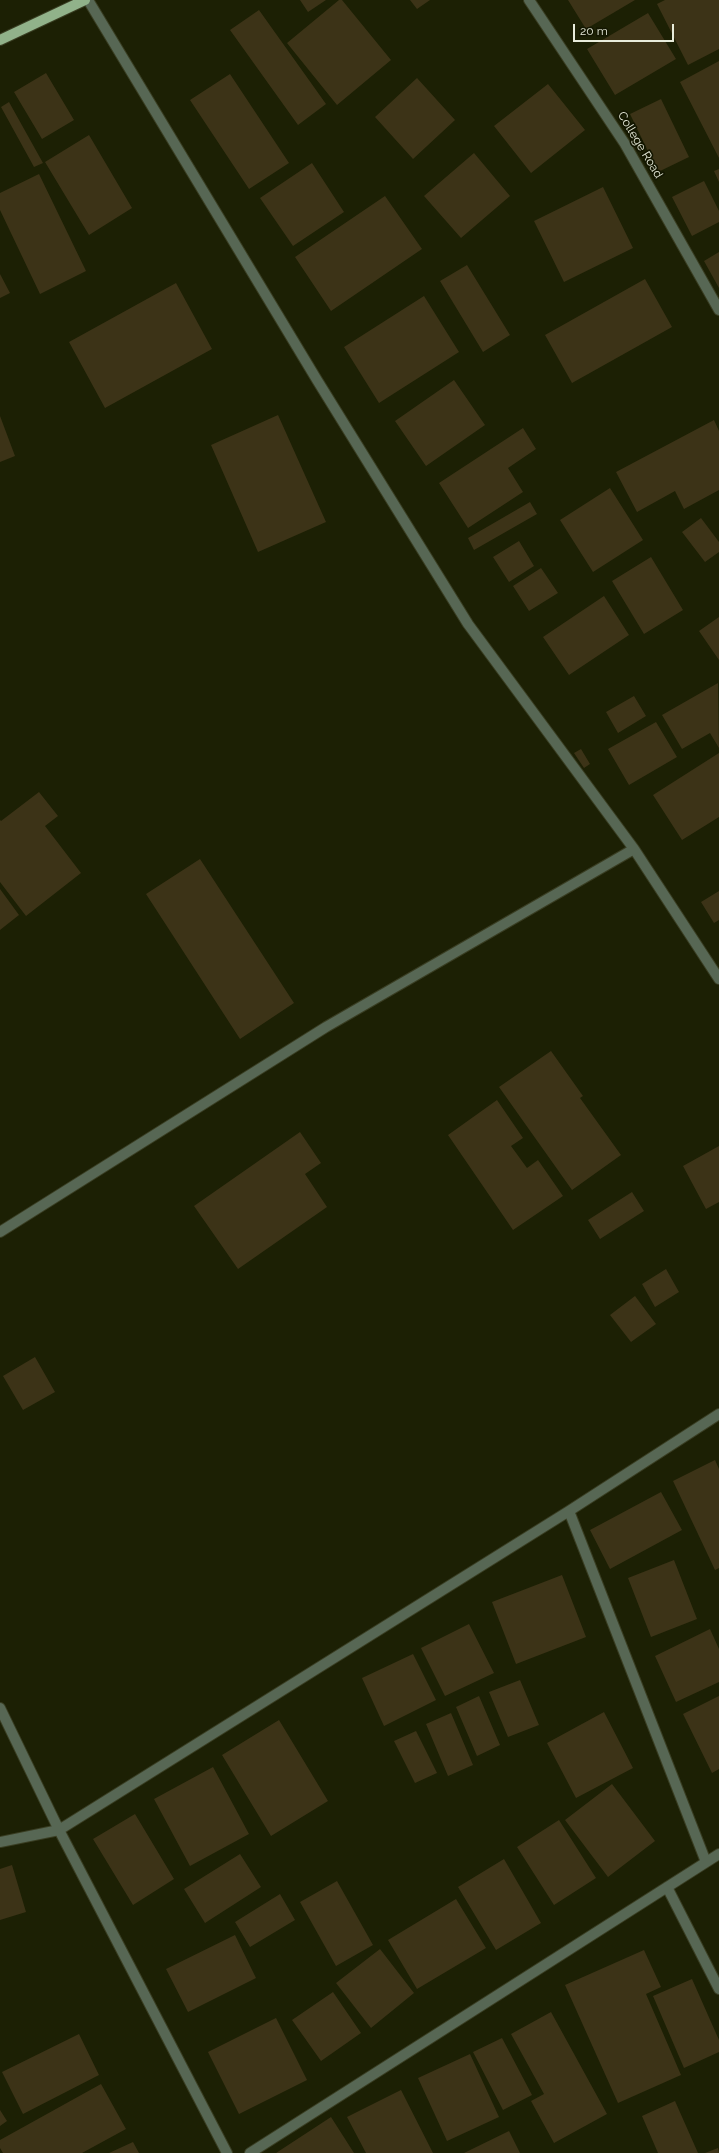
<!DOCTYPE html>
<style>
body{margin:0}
#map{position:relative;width:719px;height:2153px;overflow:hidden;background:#1c2004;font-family:Raleway,sans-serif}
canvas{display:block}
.scale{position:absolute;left:573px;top:24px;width:101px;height:18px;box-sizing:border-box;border:2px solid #e8ecdb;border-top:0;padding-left:5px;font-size:12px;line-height:14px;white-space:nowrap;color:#e8ecdb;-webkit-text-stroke:3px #131600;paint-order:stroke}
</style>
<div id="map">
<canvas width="719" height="2153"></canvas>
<div class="scale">20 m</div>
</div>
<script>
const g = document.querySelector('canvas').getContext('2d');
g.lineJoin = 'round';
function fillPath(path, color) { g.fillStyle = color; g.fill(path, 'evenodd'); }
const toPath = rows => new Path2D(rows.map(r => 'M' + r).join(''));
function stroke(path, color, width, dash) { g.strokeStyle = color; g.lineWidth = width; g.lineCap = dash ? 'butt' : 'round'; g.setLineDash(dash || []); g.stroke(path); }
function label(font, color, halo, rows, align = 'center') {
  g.font = font + ' Raleway,sans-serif'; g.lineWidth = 3.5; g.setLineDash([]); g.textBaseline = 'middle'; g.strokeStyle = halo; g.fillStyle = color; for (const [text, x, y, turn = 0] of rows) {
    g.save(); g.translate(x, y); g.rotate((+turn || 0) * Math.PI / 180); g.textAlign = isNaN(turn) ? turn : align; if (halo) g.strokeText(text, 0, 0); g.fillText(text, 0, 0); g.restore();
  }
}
const building = toPath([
 [300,0,326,0,308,12],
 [339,0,342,0,391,60,337,105,287,43],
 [410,0,430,0,417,9],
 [568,0,635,0,586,29],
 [665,0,719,0,719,49,688,65,657,4],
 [259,10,326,104,298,125,230,30],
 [648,13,676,59,615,95,587,49],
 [719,61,719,158,680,82],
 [46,73,74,120,42,139,14,92],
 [230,74,289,163,249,189,190,100],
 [417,78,455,120,413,159,375,117],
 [548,84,585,130,531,173,494,126],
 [661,99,689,157,658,172,630,114],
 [9,102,43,163,34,167,1,107],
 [89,135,132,208,89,235,45,162],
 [474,153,510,196,461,238,424,196],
 [312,163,344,212,293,246,260,198],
 [719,169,719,182,714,171],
 [39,174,86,271,40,294,0,210,0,193],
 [704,181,719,211,719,222,692,236,672,197],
 [603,187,633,248,564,282,534,221],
 [385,196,422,249,331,311,295,257],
 [719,252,719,288,704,261],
 [467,265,510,335,483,352,440,281],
 [0,274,10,293,0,298],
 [645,279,672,327,572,383,545,335],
 [176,283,212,349,105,408,69,342],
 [424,296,459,352,379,403,344,347],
 [454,380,485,425,426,466,395,421],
 [278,415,326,522,258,552,211,445],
 [0,416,15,456,0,462],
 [714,420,719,431,719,490,684,509,675,491,637,512,616,472],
 [523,428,536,449,508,468,523,492,468,528,439,483],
 [610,488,643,540,593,572,560,520],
 [530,502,537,514,474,550,468,538],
 [701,518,719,542,719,552,705,562,682,532],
 [519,541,534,566,509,582,493,557],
 [651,557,683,610,644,634,612,581],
 [541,568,558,593,529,611,513,586],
 [604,596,629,635,569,675,543,637],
 [719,617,719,660,699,631],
 [718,683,719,748,710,733,682,749,662,715],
 [634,696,646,716,618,733,606,712],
 [656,722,677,757,629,785,608,749],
 [581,749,590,764,584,768,574,753],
 [719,753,719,817,682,840,653,795],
 [39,792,58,816,45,826,81,873,26,916,0,882,0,820,1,821],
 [200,859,294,1003,240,1039,146,894],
 [0,889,19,915,0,930],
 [719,891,719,920,714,923,701,902],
 [551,1051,583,1096,580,1098,621,1155,572,1190,499,1087],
 [497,1100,523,1138,511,1146,527,1168,538,1160,563,1196,513,1230,448,1135],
 [300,1132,321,1163,305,1174,327,1207,238,1269,194,1206],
 [719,1146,719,1202,706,1209,683,1166],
 [632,1192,644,1211,600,1239,588,1220],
 [666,1269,679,1292,655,1307,642,1284],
 [635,1296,656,1324,631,1342,610,1315],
 [35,1357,55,1392,23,1410,3,1376],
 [715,1460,719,1469,719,1568,715,1570,673,1481],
 [661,1492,682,1530,610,1569,590,1530],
 [674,1560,697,1619,651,1637,628,1578],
 [562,1575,586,1637,516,1664,492,1602],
 [469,1624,494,1673,445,1696,421,1648],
 [710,1629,719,1649,719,1682,676,1702,655,1656],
 [413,1654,436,1700,384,1726,362,1678],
 [520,1680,539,1725,508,1737,489,1692],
 [479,1696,500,1745,477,1756,456,1707],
 [719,1696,719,1769,712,1773,683,1714],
 [604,1712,633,1768,576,1798,547,1743],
 [451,1713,473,1765,448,1776,426,1724],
 [279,1720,328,1801,271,1836,222,1755],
 [416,1731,437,1773,415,1783,394,1741],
 [213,1767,249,1834,190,1866,154,1799],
 [612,1784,655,1841,608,1877,565,1820],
 [135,1814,174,1879,133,1905,93,1839],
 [559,1820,596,1878,554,1905,517,1847],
 [240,1854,261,1887,205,1923,184,1889],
 [504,1859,541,1923,496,1950,458,1887],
 [12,1865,26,1912,0,1920,0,1869],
 [337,1881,373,1945,336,1966,300,1902],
 [280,1894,295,1920,250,1947,235,1922],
 [456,1899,486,1948,417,1989,388,1940],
 [235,1935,256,1978,188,2012,166,1969],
 [380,1949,414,1993,371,2028,336,1983],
 [644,1950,661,1987,646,1994,681,2075,618,2103,565,1985],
 [692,1979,719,2040,719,2052,684,2068,653,1996],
 [333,1992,361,2033,321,2061,292,2020],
 [551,2012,607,2114,554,2143,531,2101,544,2094,511,2034],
 [276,2018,307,2080,239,2114,208,2052],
 [79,2034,99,2075,23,2114,2,2072],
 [502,2038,532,2095,503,2110,473,2052],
 [470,2054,499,2117,447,2141,418,2078],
 [101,2084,126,2129,82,2153,3,2153,0,2148,0,2140],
 [401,2090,433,2153,366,2153,347,2117],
 [675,2101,698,2153,658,2153,642,2116],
 [0,2110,7,2121,0,2126],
 [331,2117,354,2153,276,2153],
 [509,2131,520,2153,464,2153],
 [133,2142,139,2153,109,2153],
 [718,2148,719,2153,705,2153]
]);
const minor = toPath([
 [88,0,317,380,468,624,634,849,719,979],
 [529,0,625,144,719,310],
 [0,1232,326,1027,634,849],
 [569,1511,706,1862],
 [0,1708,59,1830,227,2153],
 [0,1842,59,1830,569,1511,719,1414],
 [667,1887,719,1989],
 [250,2153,719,1854]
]);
const primary = toPath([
 [0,40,85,0]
]);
const streetNames = [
 ["College Road",640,145,59]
];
fillPath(building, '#3c3317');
stroke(minor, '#393d22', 12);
stroke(primary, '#393d22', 12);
stroke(minor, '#576754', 10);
stroke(primary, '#91b28a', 10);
label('12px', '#e8ecdb', '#131600', streetNames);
</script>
